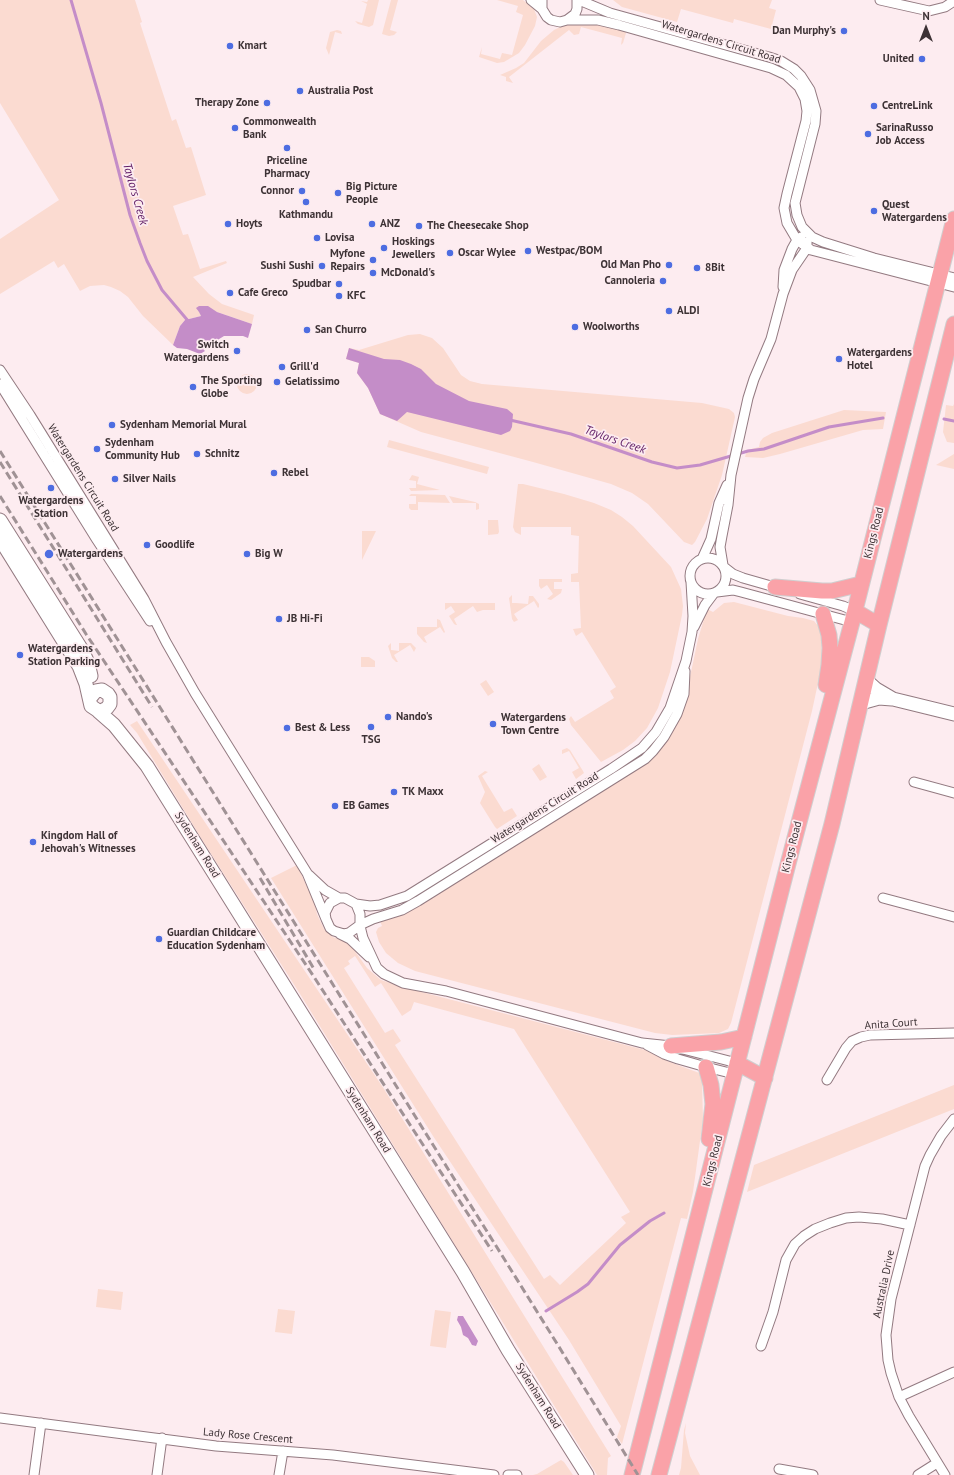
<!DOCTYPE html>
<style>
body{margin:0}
#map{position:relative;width:954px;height:1475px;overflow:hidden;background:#fdecf0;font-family:"PT Sans",sans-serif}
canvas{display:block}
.north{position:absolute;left:906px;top:8px;width:40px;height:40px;-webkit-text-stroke:3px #fdecf0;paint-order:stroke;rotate:0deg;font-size:11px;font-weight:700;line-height:16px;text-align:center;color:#3d3235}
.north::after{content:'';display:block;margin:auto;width:14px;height:18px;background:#3d3235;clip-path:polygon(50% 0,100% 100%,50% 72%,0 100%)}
</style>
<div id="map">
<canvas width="954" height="1475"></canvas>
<div class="north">N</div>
</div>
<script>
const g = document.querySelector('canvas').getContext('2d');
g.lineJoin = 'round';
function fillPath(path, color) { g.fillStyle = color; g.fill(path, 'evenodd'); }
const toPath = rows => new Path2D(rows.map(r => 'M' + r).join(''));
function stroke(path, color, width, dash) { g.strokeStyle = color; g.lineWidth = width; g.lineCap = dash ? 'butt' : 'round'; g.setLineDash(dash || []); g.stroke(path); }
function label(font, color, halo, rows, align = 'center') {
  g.font = font + ' "PT Sans",sans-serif'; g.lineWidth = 3.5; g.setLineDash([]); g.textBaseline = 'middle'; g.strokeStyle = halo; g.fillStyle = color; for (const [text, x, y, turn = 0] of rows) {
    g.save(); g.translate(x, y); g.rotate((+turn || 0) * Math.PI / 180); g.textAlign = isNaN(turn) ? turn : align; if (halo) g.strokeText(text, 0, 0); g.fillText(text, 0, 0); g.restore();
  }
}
const green = toPath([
 [0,0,135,0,142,22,140,23,172,121,176,119,186,148,191,147,206,195,173,206,183,235,188,234,200,269,226,261,227,263,193,277,209,294,222,304,254,315,252,324,217,312,197,310,199,311,201,316,185,320,180,326,173,345,143,316,128,297,120,291,111,287,104,285,90,286,80,291,64,264,58,268,54,261,0,294,0,239,59,200,0,103],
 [368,0,379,0,373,25,369,27,358,24,355,21,362,23,367,4,361,1,367,2],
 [391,0,398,0,390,30,397,32,394,35,389,36,382,34],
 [497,0,523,0,534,9,537,17,535,26,525,45,519,53,504,62,497,63,479,57,482,47,481,54,500,59,502,53,512,55,523,15,516,12,518,6],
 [613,0,772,0,769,8,776,10,771,29,734,19,733,23,681,9,677,22,622,7],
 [590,21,625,30,626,33,623,43,621,45,622,38,581,27,579,34,574,35,569,30,509,77,513,83,506,81,506,77,500,75,516,68,524,63,541,41,554,30,564,25,573,25,579,22],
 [337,30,341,31,342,34,335,32,329,55,326,48,330,32],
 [420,334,432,338,443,348,461,375,470,381,482,384,702,403,729,409,734,413,735,417,722,475,707,519,695,542,692,545,684,542,648,504,632,493,611,484,533,462,421,432,380,414,368,388,357,373,359,363,346,359,349,348,359,350,408,335],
 '237 384a10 10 0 1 1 20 0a10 10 0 1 1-20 0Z',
 [954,404,954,443,947,442,943,432,946,405,953,406],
 [844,410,886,412,883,429,863,430,780,454,763,458,745,457,747,450,759,447,760,442,763,438,772,433],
 [389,440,489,467,487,474,387,447],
 [954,454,954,469,936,465],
 [412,475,419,477,417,484,440,490,411,491,409,488,416,488,416,481,409,480],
 [518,484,523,484,564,494,594,503,611,510,622,517,633,526,671,567,681,589,683,606,682,615,670,672,658,708,647,728,635,741,623,750,601,762,571,725,569,719,571,716,575,722,614,698,610,691,616,687,582,632,576,636,573,629,581,628,579,582,571,582,571,574,578,573,579,536,571,535,571,527,521,527,521,535,515,532,513,527],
 [411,494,445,495,450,503,418,502,418,510,411,510,409,508,409,504,416,504,416,496,409,496],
 [449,496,475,502,479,504,479,509,476,510,476,503,453,503],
 [488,520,498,520,499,532,498,534,488,535],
 [362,531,376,531,362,560],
 [539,579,562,579,562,582,554,582,554,589,562,589,561,593,551,600,547,599,553,594,547,585,541,589,539,586],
 [512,595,512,603,516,603,528,604,529,596,533,596,539,604,539,607,538,608,534,601,514,614,518,620,514,622,512,619,509,598],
 [734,602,788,616,803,618,814,621,819,627,821,632,822,658,821,669,812,711,731,1023,728,1029,719,1033,672,1035,655,1033,415,971,398,963,386,953,379,942,376,932,378,928,382,926,380,921,549,823,669,736,677,724,683,710,698,639,707,609,713,612,724,603],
 [445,603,495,603,495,610,483,610,477,612,473,606,454,619,457,625,456,625,454,624,449,616,455,612,451,606,445,610],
 [437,619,440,620,445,632,444,633,440,627,424,637,427,643,424,642,417,634,417,627,437,627],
 [391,643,391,650,399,651,399,643,411,643,416,648,414,652,410,645,394,655,398,662,396,662,392,658,388,646],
 [361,657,369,657,375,661,375,667,361,667],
 [486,680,494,692,488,696,480,684],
 [137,721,384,1089,611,1456,608,1458,607,1475,597,1475,300,994,201,838,137,733,130,725],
 [567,748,570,750,583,771,584,773,576,779,572,772,579,768,569,751,562,754,562,750],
 [539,764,547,777,540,781,532,769],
 [485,771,488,772,482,776,504,812,512,808,517,816,497,829,495,827,480,803,485,792,478,776],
 [297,865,315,904,317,914,324,929,333,937,346,942,352,947,367,968,381,980,406,988,645,1050,667,1061,702,1074,707,1083,702,1085,703,1119,693,1192,687,1219,681,1218,622,1444,617,1437,621,1426,569,1340,433,1136,271,878],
 [355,956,375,987,381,983,402,1016,411,1010,414,1002,514,1029,630,1212,621,1217,626,1223,560,1285,550,1275,544,1279,395,1045,401,1041,393,1029,385,1033,344,968,350,964,348,961],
 [954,1085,954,1109,747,1192,754,1165],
 [98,1289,123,1292,121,1310,96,1307],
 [278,1309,295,1311,292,1334,275,1332],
 [435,1310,451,1312,446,1348,430,1346],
 [686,1423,685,1433,690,1456,700,1475,679,1475,681,1468,684,1430],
 [561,1460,564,1462,573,1475,533,1475,537,1474]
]);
const water = toPath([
 [199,306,208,306,217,312,252,324,248,338,243,336,224,336,203,349,205,351,200,354,187,349,177,348,173,345,180,326,185,320,201,316,199,312,196,308],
 [349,348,384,359,400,360,411,364,421,369,436,384,469,401,507,409,513,414,512,427,510,431,501,435,407,412,397,421,380,414,368,388,357,373,359,363,346,359],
 [458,1316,463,1316,478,1341,476,1346,472,1345,468,1338,463,1335,461,1327,457,1320]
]);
const stream = toPath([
 [71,0,101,103,130,215,140,243,147,261,162,290,189,322],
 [944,419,954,421],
 [510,420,571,434,652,462,677,468,700,465,748,451,764,449,829,427,883,418],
 [546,1311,577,1292,588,1284,620,1245,650,1221,664,1213]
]);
const street = toPath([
 [531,0,542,9],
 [542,0,542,9,547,17,551,20,560,22,567,20,575,14,577,9,577,0],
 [579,0,610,13,769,57,781,61,794,69,801,76,810,90,816,111,815,124,795,203,797,215,802,227,812,237,823,242,874,258,954,278],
 [880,0,929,11,945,7,954,1],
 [567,20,598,20,619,25,771,68,786,75,799,87,805,99,807,111,806,121,787,194,784,208,787,223,797,240,811,250,954,287],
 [783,287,784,270,792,249,797,240,801,237],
 [0,370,30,415,144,599,166,642,195,693,307,873,326,919],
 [0,384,97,540,150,621],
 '690 576a18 18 0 1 1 36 0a18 18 0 1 1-36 0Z',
 [702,559,711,539,719,503,727,485],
 [723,565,720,547,722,536,728,505,731,475,748,398,754,379,771,339,783,294,792,270,807,248,807,242],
 [724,567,733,574,743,578,778,588],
 [717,592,733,590,741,592,852,622],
 [800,594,843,606,855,611],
 [694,627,705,605,714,593],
 [914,782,954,793],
 [309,875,325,890,339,898,345,898,356,904,360,914,360,925,349,933,344,934,334,931,330,928,326,919,325,913,330,903,339,898],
 [883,898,954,917],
 [356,904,370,906,380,905,407,896,611,769,642,748,656,732,670,708,686,661,692,632,693,616,691,582],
 [360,925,373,919,402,910,418,901,645,759,653,751,664,737,677,714,684,694,685,671],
 [360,926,363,938,377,968,384,974,403,983,446,991,642,1043,671,1046,737,1063],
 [340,934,350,939,369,957],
 [647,1045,664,1054,678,1059,706,1067,734,1074],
 [827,1080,846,1048,852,1041,861,1037,870,1035,954,1033],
 [761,1346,773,1312,786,1260,795,1244,804,1236,815,1229,830,1223,846,1218,859,1217,882,1219,910,1225],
 [899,1397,954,1372],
 [0,1418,216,1446,333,1455,494,1475],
 [779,1469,813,1475],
 [34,1475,41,1423],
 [157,1475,162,1438],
 [279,1475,283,1451],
 [508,1475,517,1475],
 [918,1475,937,1463],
 [945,1475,909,1416,899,1397,891,1373,888,1360,886,1335,891,1299,925,1166,930,1155,941,1136,954,1119]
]);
const secondary = toPath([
 [0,520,82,650,88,663,91,676],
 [0,539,79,666,86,684,91,706,97,710,101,711,107,708,110,704,110,697,108,694,102,690,96,691,90,698],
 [866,680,876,689,893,699,954,714],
 [861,703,879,698,892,699],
 [98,711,114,725,147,766,463,1272,508,1350,587,1475]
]);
const primary = toPath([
 [775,587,822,591,832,591,861,584],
 [855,611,879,625],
 [823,614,829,635,830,648,829,665,826,685],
 [671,1046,721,1042,744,1037],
 [737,1063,765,1078],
 [706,1067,711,1085,713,1104,709,1139],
 [632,1475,788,864,852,622,954,219],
 [659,1475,832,824,879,625,954,324]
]);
const rail = toPath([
 [0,451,556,1342,638,1475],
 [0,462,152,707],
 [0,496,86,634,314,977,492,1251],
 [260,878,314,969]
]);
const markers = [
 [844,31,4,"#4d6de1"],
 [230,46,4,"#4d6de1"],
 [922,59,4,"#4d6de1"],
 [300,91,4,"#4d6de1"],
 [267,103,4,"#4d6de1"],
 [874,106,4,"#4d6de1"],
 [235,128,4,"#4d6de1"],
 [868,134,4,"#4d6de1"],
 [287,148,4,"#4d6de1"],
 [302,191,4,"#4d6de1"],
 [338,193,4,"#4d6de1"],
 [306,202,4,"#4d6de1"],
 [874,211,4,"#4d6de1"],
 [228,224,4,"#4d6de1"],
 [372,224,4,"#4d6de1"],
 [419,226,4,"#4d6de1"],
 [317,238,4,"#4d6de1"],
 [384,248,4,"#4d6de1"],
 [528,251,4,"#4d6de1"],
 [450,253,4,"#4d6de1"],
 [373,260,4,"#4d6de1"],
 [669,265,4,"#4d6de1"],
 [322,266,4,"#4d6de1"],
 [697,268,4,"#4d6de1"],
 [373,273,4,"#4d6de1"],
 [663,281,4,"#4d6de1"],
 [339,284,4,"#4d6de1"],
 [230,293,4,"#4d6de1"],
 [339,296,4,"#4d6de1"],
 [669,311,4,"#4d6de1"],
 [575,327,4,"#4d6de1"],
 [307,330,4,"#4d6de1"],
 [237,351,4,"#4d6de1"],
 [839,359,4,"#4d6de1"],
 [282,367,4,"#4d6de1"],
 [277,382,4,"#4d6de1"],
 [193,387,4,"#4d6de1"],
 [112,425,4,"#4d6de1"],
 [97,449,4,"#4d6de1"],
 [197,454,4,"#4d6de1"],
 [274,473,4,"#4d6de1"],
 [115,479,4,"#4d6de1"],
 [51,488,4,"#4d6de1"],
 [147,545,4,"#4d6de1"],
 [49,554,5,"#4d6de1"],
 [247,554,4,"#4d6de1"],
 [279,619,4,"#4d6de1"],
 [20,655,4,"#4d6de1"],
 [388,717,4,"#4d6de1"],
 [493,724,4,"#4d6de1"],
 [371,727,4,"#4d6de1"],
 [287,728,4,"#4d6de1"],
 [394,792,4,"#4d6de1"],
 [335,806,4,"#4d6de1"],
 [33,842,4,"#4d6de1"],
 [159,939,4,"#4d6de1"]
];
const poiNames = [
 ["Dan Murphy's",836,31,"right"],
 ["Kmart",238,46],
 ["United",914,59,"right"],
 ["Australia Post",308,91],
 ["Therapy Zone",259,103,"right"],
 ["CentreLink",882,106],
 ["Commonwealth",243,122],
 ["Bank",243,135],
 ["SarinaRusso",876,128],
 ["Job Access",876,141],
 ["Priceline",287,161,"center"],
 ["Pharmacy",287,174,"center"],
 ["Big Picture",346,187],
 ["People",346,200],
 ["Connor",294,191,"right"],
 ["Quest",882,205],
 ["Watergardens",882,218],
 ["Kathmandu",306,215,"center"],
 ["Hoyts",236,224],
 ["ANZ",380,224],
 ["The Cheesecake Shop",427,226],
 ["Lovisa",325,238],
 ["Hoskings",392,242],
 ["Jewellers",392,255],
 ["Westpac/BOM",536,251],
 ["Oscar Wylee",458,253],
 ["Myfone",365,254,"right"],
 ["Repairs",365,267,"right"],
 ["Old Man Pho",661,265,"right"],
 ["Sushi Sushi",314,266,"right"],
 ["8Bit",705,268],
 ["McDonald's",381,273],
 ["Cannoleria",655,281,"right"],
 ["Spudbar",331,284,"right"],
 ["Cafe Greco",238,293],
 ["KFC",347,296],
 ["ALDI",677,311],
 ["Woolworths",583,327],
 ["San Churro",315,330],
 ["Switch",229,345,"right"],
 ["Watergardens",229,358,"right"],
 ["Watergardens",847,353],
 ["Hotel",847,366],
 ["Grill'd",290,367],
 ["The Sporting",201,381],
 ["Globe",201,394],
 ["Gelatissimo",285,382],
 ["Sydenham Memorial Mural",120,425],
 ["Sydenham",105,443],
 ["Community Hub",105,456],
 ["Schnitz",205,454],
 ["Rebel",282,473],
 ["Silver Nails",123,479],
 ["Watergardens",51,501,"center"],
 ["Station",51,514,"center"],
 ["Goodlife",155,545],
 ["Watergardens",58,554],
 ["Big W",255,554],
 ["JB Hi-Fi",287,619],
 ["Watergardens",28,649],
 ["Station Parking",28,662],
 ["Nando's",396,717],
 ["Watergardens",501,718],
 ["Town Centre",501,731],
 ["Best & Less",295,728],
 ["TSG",371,740,"center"],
 ["TK Maxx",402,792],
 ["EB Games",343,806],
 ["Kingdom Hall of",41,836],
 ["Jehovah's Witnesses",41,849],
 ["Guardian Childcare",167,933],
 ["Education Sydenham",167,946]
];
const streetNames = [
 ["Watergardens Circuit Road",721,42,17],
 ["Watergardens Circuit Road",83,478,58],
 ["Kings Road",874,533,-76],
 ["Watergardens Circuit Road",545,808,-32],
 ["Sydenham Road",197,845,58],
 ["Kings Road",792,847,-76],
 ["Anita Court",891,1024,-4],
 ["Sydenham Road",368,1120,58],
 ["Kings Road",713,1161,-76],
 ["Australia Drive",884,1284,-78],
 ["Sydenham Road",538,1396,58],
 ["Lady Rose Crescent",248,1436,5]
];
const waterNames = [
 ["Taylors Creek",135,194,74],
 ["Taylors Creek",615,440,19]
];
fillPath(green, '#fbdbd1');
fillPath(water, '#c48dc8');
stroke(stream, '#c48dc8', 3);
stroke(street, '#937a81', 11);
stroke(secondary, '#937a81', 15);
stroke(primary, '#d0cecf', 17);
stroke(street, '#fff', 9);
stroke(secondary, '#fff', 13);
stroke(primary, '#faa2a8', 15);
stroke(rail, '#a09295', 3, [8, 4]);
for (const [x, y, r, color] of markers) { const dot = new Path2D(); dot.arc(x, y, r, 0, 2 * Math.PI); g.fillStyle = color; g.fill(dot); stroke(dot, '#fdecf0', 1.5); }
label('bold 11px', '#3d3235', '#fdecf0', poiNames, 'left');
label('11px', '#3d3235', '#fdecf0', streetNames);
label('italic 12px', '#601e66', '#fdecf0', waterNames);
</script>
